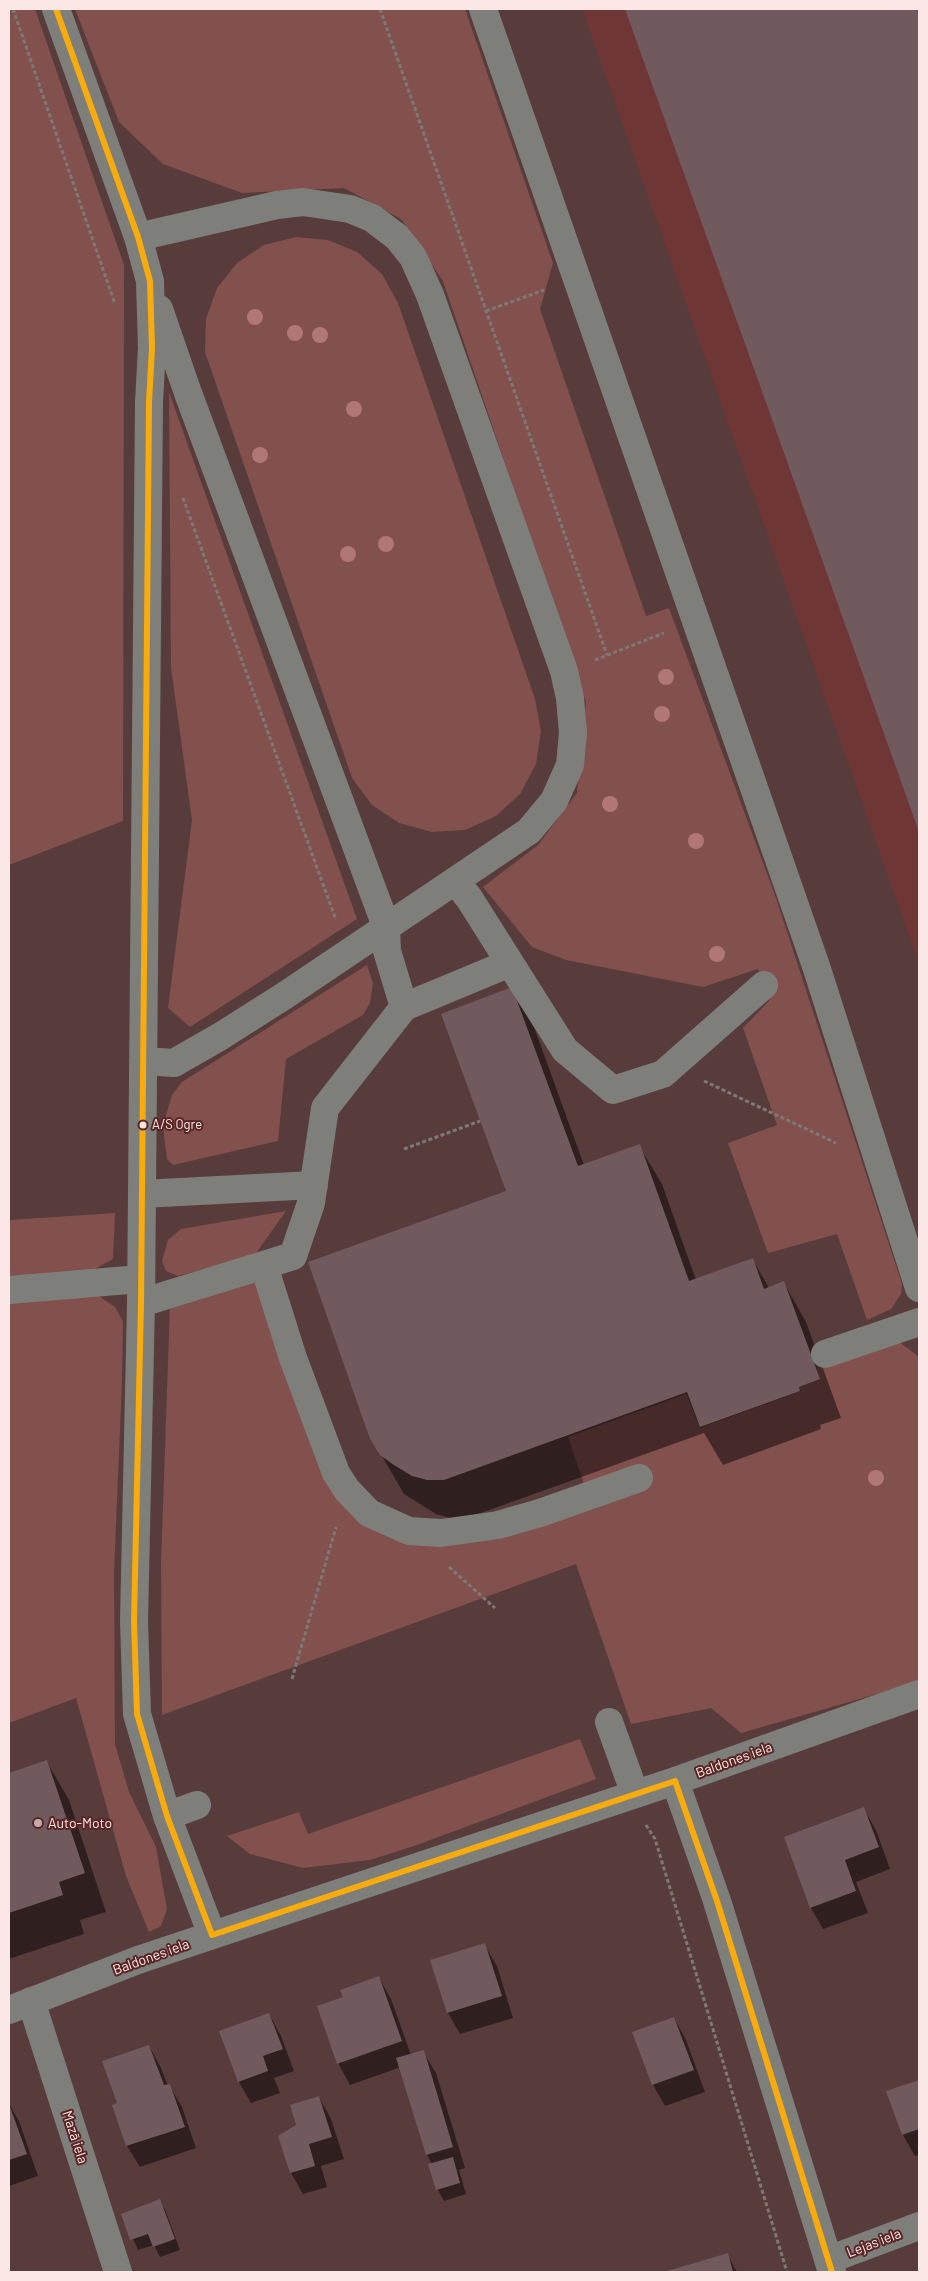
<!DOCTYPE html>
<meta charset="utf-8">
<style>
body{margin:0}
#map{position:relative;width:928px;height:2281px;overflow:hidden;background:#583c3b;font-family:Barlow,sans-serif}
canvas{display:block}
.frame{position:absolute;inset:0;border:10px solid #fbe7e5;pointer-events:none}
</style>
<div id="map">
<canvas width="928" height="2281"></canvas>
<div class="frame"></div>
</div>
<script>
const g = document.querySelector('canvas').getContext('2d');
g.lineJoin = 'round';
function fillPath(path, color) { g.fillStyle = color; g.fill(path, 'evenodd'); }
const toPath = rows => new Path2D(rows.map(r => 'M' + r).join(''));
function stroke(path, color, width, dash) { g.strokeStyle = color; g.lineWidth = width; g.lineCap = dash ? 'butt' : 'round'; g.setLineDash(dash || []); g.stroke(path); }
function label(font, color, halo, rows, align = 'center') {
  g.font = font + ' Barlow,sans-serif'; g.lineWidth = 4; g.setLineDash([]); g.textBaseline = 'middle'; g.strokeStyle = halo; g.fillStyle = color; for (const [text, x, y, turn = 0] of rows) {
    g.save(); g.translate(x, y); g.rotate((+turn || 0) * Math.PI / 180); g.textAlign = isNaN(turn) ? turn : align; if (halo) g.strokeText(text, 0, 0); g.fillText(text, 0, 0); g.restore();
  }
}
const built = toPath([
 [582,9,919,9,919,964]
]);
const green = toPath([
 [9,9,35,9,124,265,123,821,9,865],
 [75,9,465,9,553,263,540,309,646,616,669,608,776,898,902,1284,901,1294,891,1309,867,1320,837,1234,768,1253,728,1143,777,1125,743,1028,769,1001,758,969,703,987,566,960,532,947,483,887,538,845,577,793,586,702,443,281,401,219,344,188,242,193,163,164,119,122],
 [296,237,328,240,357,252,382,274,398,303,535,699,541,731,536,764,520,794,496,816,465,830,432,832,399,823,372,805,352,778,205,352,206,319,217,288,237,263,264,245],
 [169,392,357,919,190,1027,168,1008,192,820,171,668],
 [367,965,373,983,370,1003,363,1015,286,1059,278,1141,173,1165,167,1159,163,1126,172,1095,182,1082],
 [286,1211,254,1256,178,1276,166,1271,162,1261,168,1240,181,1229],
 [115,1213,113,1259,93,1270,9,1277,9,1220],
 [250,1275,266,1287,334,1477,414,1535,588,1496,568,1437,686,1394,700,1428,801,1391,799,1387,820,1379,816,1365,894,1338,919,1357,919,1682,741,1733,711,1708,631,1724,576,1564,162,1715,161,1564,170,1304],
 [96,1294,115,1307,123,1321,122,1381,114,1572,115,1744,129,1792,156,1847,162,1881,167,1909,161,1926,149,1932,126,1876,76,1698,9,1723,9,1300],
 [580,1739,596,1779,414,1846,370,1860,303,1868,250,1854,227,1836,299,1812,308,1834]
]);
const shadow = toPath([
 [627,9,919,9,919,828],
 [512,989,534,1027,584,1165,639,1146,662,1184,696,1280,753,1260,769,1288,784,1283,806,1322,841,1418,820,1425,821,1429,723,1465,704,1433,467,1518,450,1518,436,1514,404,1494,372,1439,508,1192],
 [47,1762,69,1800,106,1912,80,1920,84,1934,9,1959,9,1774],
 [864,1809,876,1830,890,1869,856,1882,868,1913,823,1929,811,1908,785,1838],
 [484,1944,497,1966,513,2018,460,2034,448,2013,432,1961],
 [379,1978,391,1999,411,2055,423,2052,436,2073,465,2168,459,2170,466,2194,444,2201,438,2190,430,2165,432,2164,427,2155,401,2067,350,2085,338,2063,344,1998],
 [269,2014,281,2036,294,2071,274,2078,280,2093,251,2103,239,2082,221,2032],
 [674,2018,686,2040,705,2092,665,2106,653,2085],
 [149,2046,161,2068,168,2086,169,2085,182,2107,196,2148,140,2167,127,2146,114,2105,119,2104],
 [919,2081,919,2155,915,2156,903,2135,888,2092],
 [319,2097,331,2119,344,2159,321,2166,327,2187,303,2194,291,2173,280,2136,297,2126],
 [9,2104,19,2121,38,2176,9,2186],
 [160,2201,166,2212,180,2250,160,2257,154,2245,138,2250,122,2214],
 [727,2254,737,2272,667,2272]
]);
const building = toPath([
 [625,9,919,9,919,832,768,408],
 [512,987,578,1166,640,1144,689,1281,753,1258,764,1289,784,1281,820,1379,799,1387,800,1391,700,1427,687,1392,444,1480,427,1480,412,1476,394,1465,380,1455,370,1439,308,1262,506,1191,441,1014],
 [47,1760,85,1873,59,1882,63,1895,9,1913,9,1773],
 [864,1807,879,1847,845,1860,856,1891,810,1908,784,1837],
 [485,1943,502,1996,447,2013,430,1960],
 [379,1976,402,2041,337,2064,317,2006,343,1997,340,1990],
 [269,2013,283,2049,263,2056,268,2071,238,2082,219,2031],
 [674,2017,694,2070,652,2085,632,2032],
 [149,2045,164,2085,170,2084,185,2127,126,2146,112,2105,117,2103,102,2061],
 [424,2050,453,2147,426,2155,396,2058],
 [919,2080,919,2129,902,2135,886,2091],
 [319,2096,332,2137,309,2144,315,2166,290,2173,278,2136,296,2125,290,2105],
 [9,2104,27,2154,9,2160],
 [453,2157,460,2183,436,2190,428,2164],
 [160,2199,175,2239,153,2247,148,2234,130,2240,121,2214],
 [728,2253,733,2272,664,2272]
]);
const path = toPath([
 [13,9,115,304],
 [380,9,607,655],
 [486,311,544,290],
 [183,498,336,920],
 [595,660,664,633],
 [704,1081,836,1143],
 [404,1149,480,1121],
 [449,1567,495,1608],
 [292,1679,336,1527],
 [646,1825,655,1839,787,2272]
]);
const minor = toPath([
 [56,9,138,237,150,281,152,348,149,402,141,1303,134,1621,137,1714,167,1816,212,1935],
 [483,9,816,966,919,1288],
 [138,237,277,205,303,202,350,209,372,218,397,237,413,257,430,295,564,671,570,698,573,733,570,765,554,801,529,831,284,996,221,1036,174,1063,143,1061],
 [159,309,188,393,386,926,387,951,404,1007],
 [455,881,469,898,510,963],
 [142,1194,314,1185],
 [264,1266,293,1358,336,1473,347,1490,369,1513,409,1531,441,1533,470,1529,498,1525,540,1513,639,1478],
 [9,1290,140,1279],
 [141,1303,293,1256,311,1203,325,1108,404,1007,510,963,565,1050,613,1090,663,1074,764,985],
 [825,1354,919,1322],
 [609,1722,635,1794],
 [675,1781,717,1901,832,2272],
 [167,1816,197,1805],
 [31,2001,118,2272],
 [9,2010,138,1960,675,1781,919,1694],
 [828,2260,919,2226]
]);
const bus1 = toPath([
 [56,9,138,237,150,281,152,348,149,402,141,1303,134,1621,137,1714,167,1816,212,1935],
 [675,1781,717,1901,832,2272],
 [212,1935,675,1781]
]);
const trees = [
 [255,317],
 [295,333],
 [320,335],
 [354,409],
 [260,455],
 [386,544],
 [348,554],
 [666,677],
 [662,714],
 [610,804],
 [696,841],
 [717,954],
 [876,1478]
];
const markers = [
 [143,1125,4.5,"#fbe7e5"],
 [38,1823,5,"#c2abaa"]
];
const busNames = [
 ["A/S Ogre",152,1125]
];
const streetNames = [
 ["Baldones iela",734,1760,-20],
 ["Baldones iela",151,1957,-20],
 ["Mazā iela",75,2137,72],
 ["Lejas iela",874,2243,-21]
];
const poiNames = [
 ["Auto-Moto",48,1823]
];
fillPath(built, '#6e3635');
fillPath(green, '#82504d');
fillPath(shadow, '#0007');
fillPath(building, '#715a5d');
stroke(path, '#7e7976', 3, [4, 2.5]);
stroke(minor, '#7e7f7a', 28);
stroke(bus1, '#f8ab0d', 6);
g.fillStyle = '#b17774';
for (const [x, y] of trees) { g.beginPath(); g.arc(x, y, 8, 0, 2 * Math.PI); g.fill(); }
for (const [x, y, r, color] of markers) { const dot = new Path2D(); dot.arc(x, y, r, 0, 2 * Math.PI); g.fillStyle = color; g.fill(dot); stroke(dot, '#592625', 2); }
label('13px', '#fbe7e5', '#592625', busNames, 'left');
label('14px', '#fbe7e5', '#592625', streetNames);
label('14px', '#fbe7e5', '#592625', poiNames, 'left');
</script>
